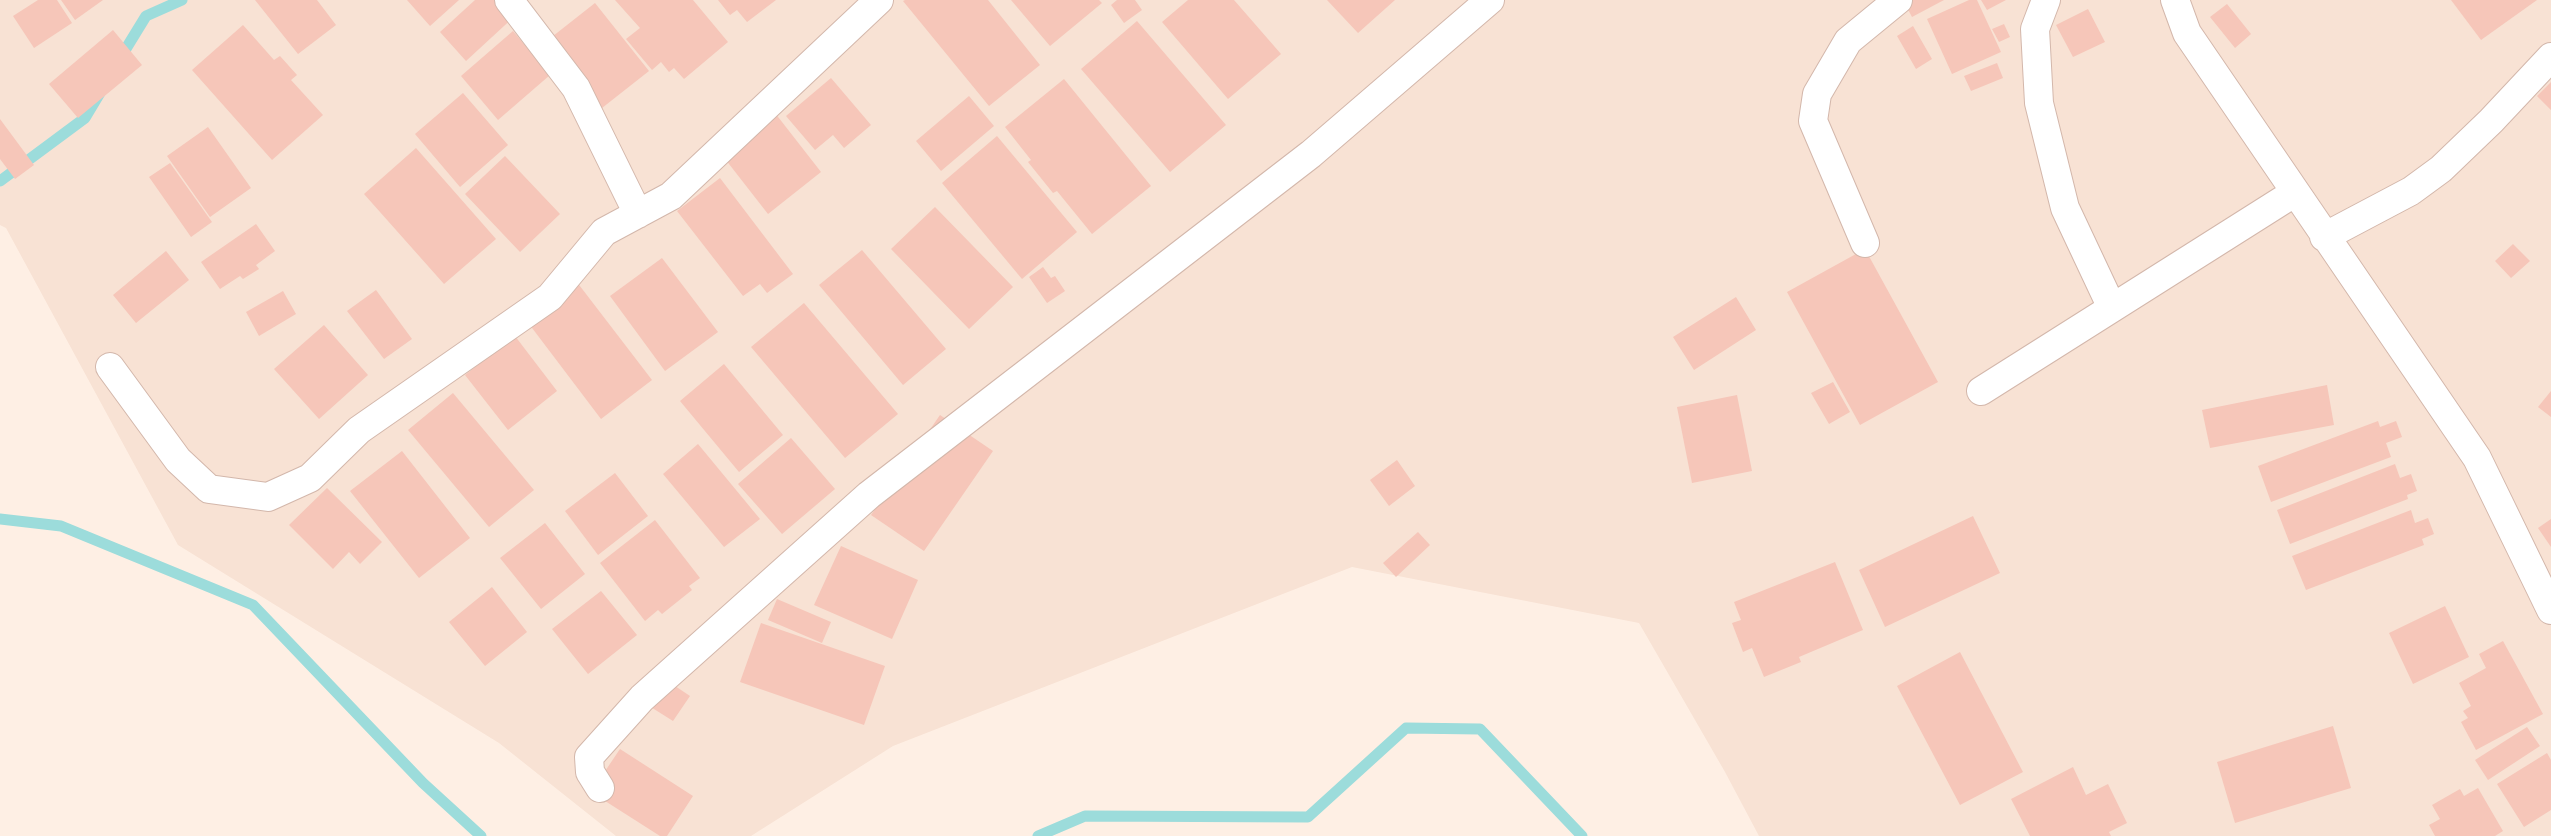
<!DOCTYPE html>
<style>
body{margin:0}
canvas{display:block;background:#feefe4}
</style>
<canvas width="2551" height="836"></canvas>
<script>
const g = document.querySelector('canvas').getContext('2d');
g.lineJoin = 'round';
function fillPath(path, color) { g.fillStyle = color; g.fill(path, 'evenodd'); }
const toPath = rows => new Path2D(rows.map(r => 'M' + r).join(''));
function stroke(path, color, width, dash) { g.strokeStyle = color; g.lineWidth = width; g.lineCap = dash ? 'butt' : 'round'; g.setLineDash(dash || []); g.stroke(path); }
const residential = toPath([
 [0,0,2551,0,2551,836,1759,836,1725,772,1639,623,1352,567,893,746,751,836,616,836,499,743,178,545,6,228,0,225]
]);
const stream = toPath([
 [119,60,146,16,182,0],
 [0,181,85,118,100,93],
 [0,519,61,526,253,605,423,783,481,836],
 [1038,836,1085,816,1308,817,1406,728,1480,729,1582,836]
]);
const building = toPath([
 [38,0,57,0,72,23,34,48,13,16],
 [61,0,103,0,75,20],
 [255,0,317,0,336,25,298,54],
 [407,0,459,0,430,26],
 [475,0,503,0,517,14,466,61,440,32],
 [615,0,693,0,728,42,684,79,674,68,669,72,661,62,652,70,626,39,640,28],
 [718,0,776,0,747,22,737,10,730,15],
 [905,0,988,0,1040,65,989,106,903,1],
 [1011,0,1099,0,1102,3,1050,46],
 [1117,0,1135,0,1142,10,1124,23,1111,5],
 [1188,0,1234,0,1281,54,1228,99,1162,22],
 [1327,0,1395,0,1358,33],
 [1903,0,1944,0,1912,17],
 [1969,0,1977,0,2001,52,1952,74,1927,19],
 [1981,0,2006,0,1987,10],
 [2451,0,2537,0,2481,40],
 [595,3,649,71,602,108,548,40],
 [2227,4,2251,34,2235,48,2210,17],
 [2088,9,2105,42,2073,57,2056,25],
 [1137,21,1226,125,1170,172,1081,69],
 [2004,24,2010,37,1999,42,1992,29],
 [243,25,274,60,280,56,297,75,291,80,323,115,272,160,192,70],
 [1913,26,1932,59,1916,69,1897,36],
 [113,30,142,65,78,118,49,84],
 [513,31,550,75,498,120,461,76],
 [1997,63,2003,78,1971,91,1964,76],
 [831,78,871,125,844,148,833,135,815,150,786,116],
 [1064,79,1151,186,1092,234,1057,191,1053,193,1028,162,1031,160,1005,127],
 [2551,82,2551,110,2537,96],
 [463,93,508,145,460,187,415,134],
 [969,96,994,126,941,171,916,141],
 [775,113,821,172,768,214,722,155],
 [0,119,34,165,15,179,0,159],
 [208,127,251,188,210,217,167,156],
 [997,136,1077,232,1022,279,942,183],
 [416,148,496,239,444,284,364,194],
 [505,156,560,214,520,252,465,194],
 [170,163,212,222,191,237,149,177],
 [720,178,793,274,767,293,760,284,743,296,677,211],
 [935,207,1013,287,969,329,891,249],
 [256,224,275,251,256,265,259,269,243,279,240,276,220,289,201,262],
 [2513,244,2530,261,2511,278,2495,261],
 [1865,249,1938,382,1860,425,1787,292],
 [862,250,946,349,903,385,819,285],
 [166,251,189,280,136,323,113,295],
 [662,258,718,332,665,371,610,296],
 [1043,267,1051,278,1055,276,1065,291,1047,303,1029,277],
 [573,277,652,380,601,419,523,316],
 [376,290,412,339,384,359,347,311],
 [283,291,296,314,259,336,246,312],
 [1736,297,1756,330,1694,370,1673,337],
 [804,303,898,414,845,458,751,347],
 [324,325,368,375,319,419,274,369],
 [515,336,557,391,508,430,465,375],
 [724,364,783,435,739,472,680,401],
 [1833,382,1850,412,1829,424,1811,393],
 [2327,385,2334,425,2210,448,2202,410],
 [2551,391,2551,417,2538,407],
 [453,393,534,490,489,527,408,430],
 [1737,395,1752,471,1692,483,1677,407],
 [940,415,993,451,924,551,871,515],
 [2378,421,2380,427,2396,421,2402,437,2386,443,2391,457,2271,502,2258,466],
 [791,438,835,489,782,534,738,484],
 [698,444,760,519,724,547,663,474],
 [402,451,470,538,419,578,350,491],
 [1397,460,1415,486,1389,506,1370,480],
 [2395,464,2400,478,2411,474,2417,491,2407,495,2408,499,2290,544,2277,510],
 [615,473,648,516,598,555,565,511],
 [327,488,382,542,360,564,349,552,333,569,289,525],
 [2411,510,2415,523,2428,518,2434,534,2422,539,2424,545,2306,590,2292,556],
 [1973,516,2000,573,1885,627,1859,570],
 [2551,519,2551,547,2538,528],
 [655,520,700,578,689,586,692,590,662,614,658,610,645,621,600,563],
 [545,523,585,574,541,609,500,558],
 [1418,532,1430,545,1396,577,1383,563],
 [841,546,918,580,892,639,814,605],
 [1835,562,1863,630,1799,657,1801,662,1764,677,1752,648,1743,652,1732,623,1741,620,1734,602],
 [492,587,527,632,485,666,449,622],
 [601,591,637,635,588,674,552,629],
 [777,599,831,622,822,643,768,620],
 [2445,606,2469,657,2413,684,2389,633],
 [761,623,885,666,864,725,740,682],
 [2503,641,2543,714,2476,750,2461,722,2468,718,2463,711,2471,706,2459,683,2486,668,2479,654],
 [1960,652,2023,772,1960,805,1897,686],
 [663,678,690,696,673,721,646,704],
 [2333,726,2351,788,2235,823,2217,762],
 [2527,727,2540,746,2488,780,2475,760],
 [620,749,693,796,667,836,660,836,591,792],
 [2547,753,2551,760,2551,810,2524,827,2497,784],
 [2073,767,2086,795,2108,784,2127,823,2109,832,2111,836,2030,836,2011,799],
 [2478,788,2503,831,2495,836,2435,836,2429,825,2440,819,2432,805,2460,789,2464,796]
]);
const minor = toPath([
 [509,0,576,88,638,214],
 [2046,0,2035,29,2039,103,2065,208,2112,308],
 [2175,0,2187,33,2477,458,2551,610],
 [2324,237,2411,191,2441,169,2491,121,2551,57],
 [1865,243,1813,121,1817,94,1848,41,1898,0],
 [110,367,178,460,209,489,268,497,310,478,359,430,550,297,604,232,671,196,879,0],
 [1981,391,2294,193],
 [600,788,590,772,589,757,642,698,869,495,1311,154,1490,0]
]);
fillPath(residential, '#f8e2d4');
stroke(stream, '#9cdcdb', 11);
fillPath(building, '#f6c6b9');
stroke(minor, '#d3b7ab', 30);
stroke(minor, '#fff', 28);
</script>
